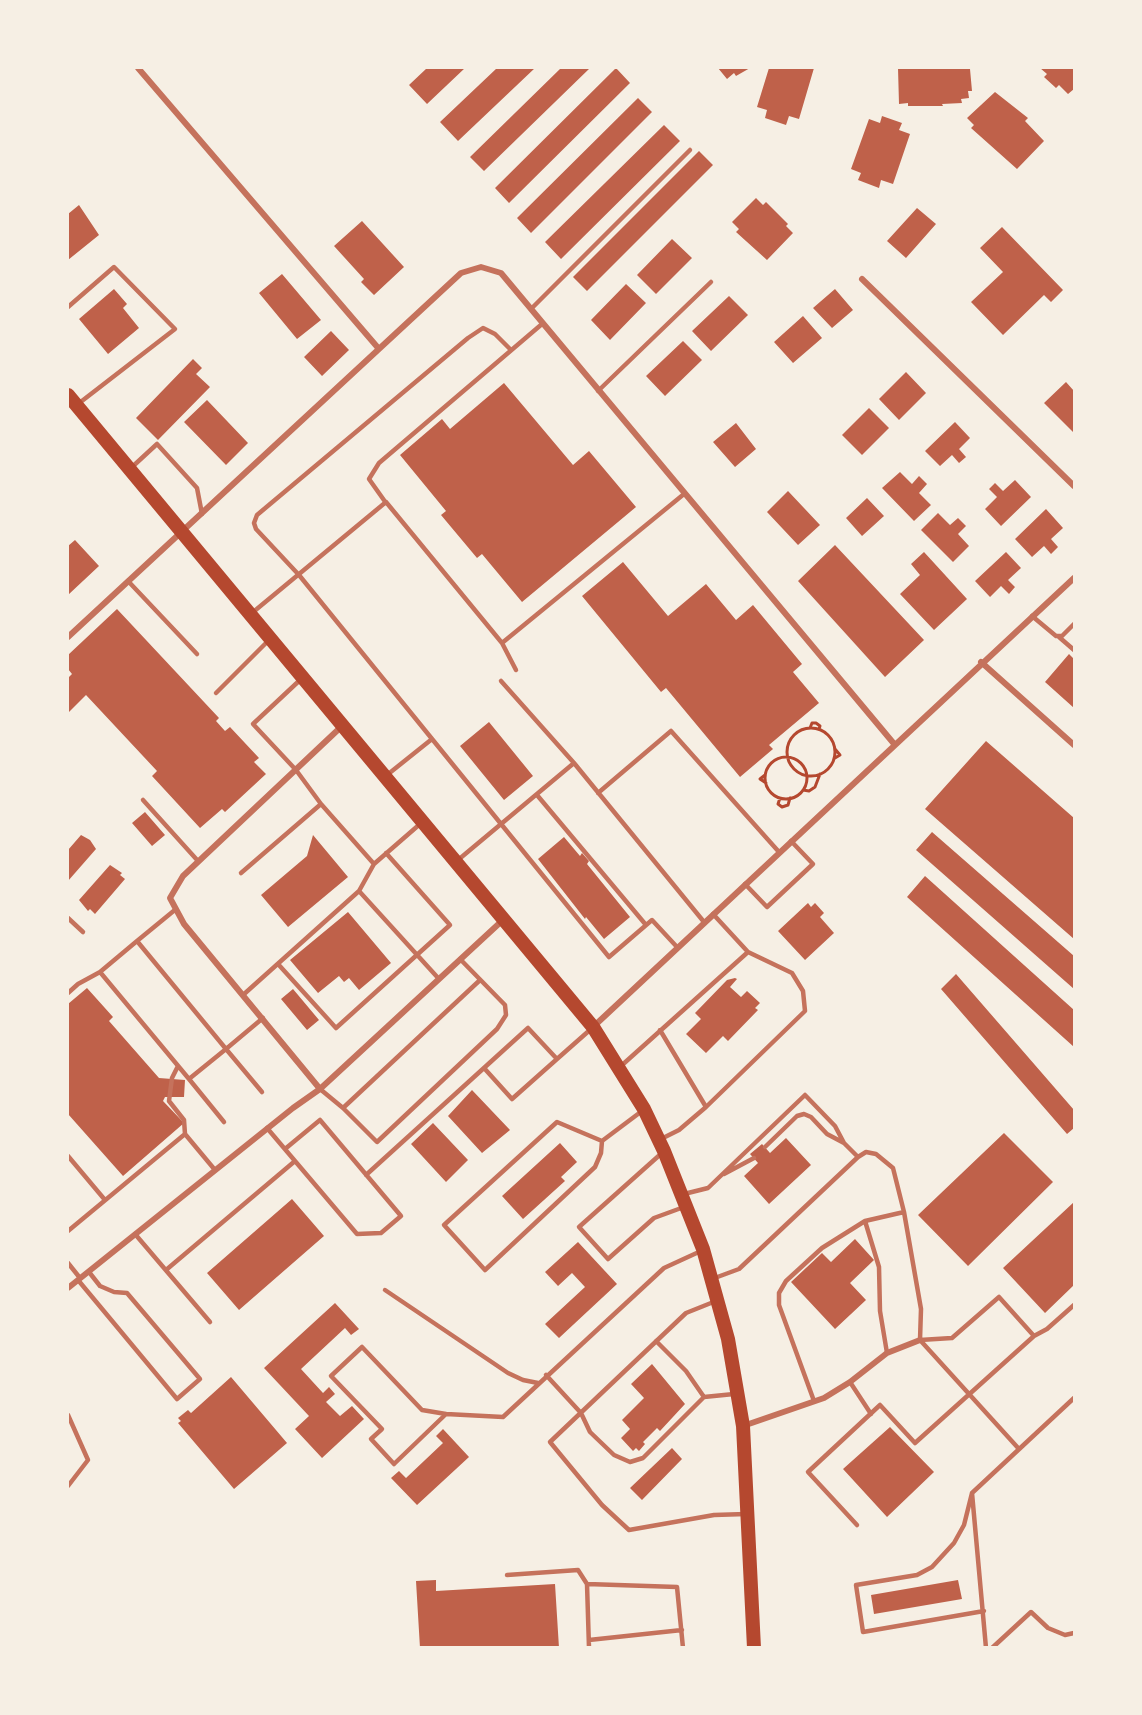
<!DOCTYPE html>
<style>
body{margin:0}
#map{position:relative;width:1142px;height:1715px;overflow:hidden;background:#f6efe4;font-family:Signika,sans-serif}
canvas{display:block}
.frame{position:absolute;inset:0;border:69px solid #f6efe4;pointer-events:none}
</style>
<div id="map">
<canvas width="1142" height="1715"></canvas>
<div class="frame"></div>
</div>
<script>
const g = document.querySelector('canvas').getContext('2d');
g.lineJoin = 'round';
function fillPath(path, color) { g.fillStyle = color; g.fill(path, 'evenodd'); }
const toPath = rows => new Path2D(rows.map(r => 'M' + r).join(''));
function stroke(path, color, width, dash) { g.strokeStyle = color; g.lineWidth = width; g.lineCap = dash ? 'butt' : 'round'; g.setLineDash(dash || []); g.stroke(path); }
const building = toPath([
 [427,68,465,68,427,104,409,85],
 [497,68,535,68,458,141,440,122],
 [561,68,590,68,484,171,470,157],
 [616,68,630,83,509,203,495,188],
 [718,68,750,68,736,76,734,73,727,79],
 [769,68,814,68,799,119,789,116,786,125,765,118,767,110,757,107],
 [898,68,966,68,970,69,972,91,968,91,969,98,961,99,962,103,942,104,943,106,908,106,908,103,899,104],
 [1040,68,1074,68,1074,89,1068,94,1059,85,1056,88,1044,77,1047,74],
 [995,92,1028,118,1025,121,1044,141,1017,169,971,128,974,125,967,118],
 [638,98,652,112,531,233,517,218],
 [882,116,902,123,899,130,910,134,893,184,881,180,879,188,858,180,861,173,851,169,869,119,880,123],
 [664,125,680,141,561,259,545,242],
 [699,151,713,165,587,291,573,277],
 [756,198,763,205,766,202,788,224,786,226,793,233,767,260,736,232,739,229,732,222],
 [79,205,99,235,68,260,68,214],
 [917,208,936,224,906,258,887,241],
 [362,221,404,267,374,295,361,282,364,279,334,246],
 [1002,227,1063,290,1051,302,1044,295,1003,335,971,302,1003,272,980,248],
 [672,239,692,258,656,294,637,275],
 [282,274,321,320,297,339,259,293],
 [626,284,646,303,610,340,591,320],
 [114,289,127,304,123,308,139,328,108,354,79,319],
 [835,289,853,310,832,328,813,308],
 [729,296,748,315,711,351,692,331],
 [803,316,822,338,793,363,774,342],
 [331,331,349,350,322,376,304,357],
 [683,341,702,360,665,396,646,376],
 [193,359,202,368,196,374,210,387,158,440,136,418],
 [906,372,926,393,899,420,879,399],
 [1066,382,1074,391,1074,433,1044,403],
 [504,383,573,465,589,451,636,507,522,602,482,554,477,558,441,515,446,511,400,455,442,419,450,429],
 [207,400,248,443,226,465,184,422],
 [869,408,889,428,862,455,842,435],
 [955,422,970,438,959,449,966,457,959,463,952,455,940,466,925,451],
 [736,423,756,449,735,467,713,442],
 [900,472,912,484,919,476,927,484,919,493,931,505,914,521,882,488],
 [1015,480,1031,497,1001,526,985,509,997,497,989,489,995,483,1003,491],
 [788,491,820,525,798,545,767,512],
 [867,498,884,516,862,536,846,518],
 [1046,509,1063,528,1051,539,1058,547,1051,554,1044,546,1032,557,1015,539],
 [938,513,950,525,958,518,966,526,958,534,969,546,953,562,921,530],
 [75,540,99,566,68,595,68,546],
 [835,545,924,640,885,677,798,581],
 [924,552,967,599,934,630,900,594,920,575,911,564],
 [1006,552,1021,568,1008,580,1015,587,1009,594,1001,586,990,597,975,581],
 [623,562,668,616,706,584,736,620,753,605,802,664,793,672,819,703,769,745,773,749,740,777,666,688,661,692,582,596],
 [117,609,219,718,216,721,225,731,230,727,259,758,254,762,266,774,225,812,222,809,200,828,152,776,157,771,86,695,68,713,68,678,72,674,68,669,68,655],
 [1069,654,1074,659,1074,708,1045,682],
 [489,722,533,776,504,800,460,746],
 [986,741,1074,818,1074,939,925,809],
 [145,812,165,835,152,846,132,823],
 [932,832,1074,956,1074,989,916,850],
 [81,835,90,840,96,849,68,881,68,850],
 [313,835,348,877,288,927,261,895,307,856],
 [564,837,580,856,582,853,589,861,587,864,630,917,604,939,586,917,585,919,538,859],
 [110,865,122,873,120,875,125,879,95,914,90,909,88,911,79,900],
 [925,876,1074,1010,1074,1047,907,897],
 [808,903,811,907,815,903,824,913,820,917,834,933,805,960,778,931],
 [348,912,391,963,359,990,349,978,344,982,339,976,318,993,290,960],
 [956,974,1074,1110,1074,1128,1067,1134,941,989],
 [735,978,737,979,730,987,741,997,747,991,760,1003,755,1008,758,1010,728,1041,723,1036,706,1053,686,1034,701,1019,695,1013,727,980],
 [87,988,113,1017,109,1021,159,1078,185,1080,184,1097,165,1097,163,1101,184,1123,123,1176,68,1114,68,1004],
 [293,989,319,1020,307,1030,281,999],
 [472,1090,510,1130,482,1153,448,1116],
 [433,1123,468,1160,446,1182,411,1144],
 [1004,1133,1053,1182,968,1266,918,1215],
 [786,1138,811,1165,769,1204,744,1176,758,1163,750,1154,762,1144,770,1153],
 [560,1143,577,1162,561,1177,565,1181,523,1219,502,1196],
 [292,1199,324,1236,239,1310,207,1273],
 [1074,1202,1074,1285,1045,1313,1003,1268],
 [855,1239,874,1260,850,1283,866,1300,835,1329,791,1282,822,1253,831,1262],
 [578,1242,617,1284,559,1338,545,1324,585,1287,572,1273,558,1286,545,1272],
 [335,1303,359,1329,351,1335,345,1328,301,1369,323,1393,329,1387,335,1394,326,1402,340,1416,352,1406,364,1419,322,1458,295,1429,309,1416,264,1368],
 [652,1364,685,1404,660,1431,657,1428,643,1442,645,1444,639,1451,636,1448,633,1451,621,1438,630,1429,622,1420,644,1398,631,1384],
 [231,1377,287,1443,234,1489,178,1423,181,1421,178,1418,188,1410,191,1413],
 [890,1427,934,1472,887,1517,843,1469],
 [443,1429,469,1457,417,1505,391,1478,399,1471,406,1478,443,1443,436,1436],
 [672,1448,682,1459,642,1500,630,1488],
 [436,1580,436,1591,555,1584,559,1648,420,1648,416,1581],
 [958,1580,962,1599,874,1614,871,1595]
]);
const path = toPath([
 '787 752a24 24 0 1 1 48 0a24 24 0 1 1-48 0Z',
 [810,728,812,723,816,723,820,726,819,729],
 '765 778a21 21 0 1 1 42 0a21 21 0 1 1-42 0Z',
 [835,758,840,755,835,749],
 [765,775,760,779,766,783],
 [803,790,809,791,815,787,820,774],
 [780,798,778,804,782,807,788,805,790,798]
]);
const service = toPath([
 [68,307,114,267,175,329,78,404],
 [531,309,690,150],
 [511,350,495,334,483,328,468,338,257,515,254,523,256,529,299,575,609,957,652,920,677,947],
 [598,391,711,282],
 [131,468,157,444,197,488,202,514],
 [386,503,369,479,379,463,542,324],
 [128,581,197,654],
 [252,613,386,502,502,643,516,670],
 [1032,616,1056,636,1062,636,1074,624],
 [1059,637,1074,650],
 [502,643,684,494],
 [300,680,253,724,296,770,321,804,374,864],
 [216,693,268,641],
 [574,763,704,922],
 [387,775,432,739],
 [598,793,671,731,779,852],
 [537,795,646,925],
 [143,800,198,861],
 [458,860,574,763,501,681],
 [241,873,321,804],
 [745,884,767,907,813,864,791,841],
 [359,891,439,979],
 [713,914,748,952],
 [68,918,83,932],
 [137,941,176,909],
 [460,959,505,1005,506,1015,497,1029,377,1142,343,1108,479,981],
 [278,964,336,1028,450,925,386,853],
 [68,993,78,984,100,972],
 [243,995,359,891,374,864,420,824],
 [660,1030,706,1107],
 [178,1066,172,1078,169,1101,184,1120,185,1134],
 [621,1066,748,952,792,973,803,991,805,1011,706,1107,679,1130,661,1139],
 [484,1068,512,1099,557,1059],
 [189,1079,224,1122],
 [320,1089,343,1108],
 [262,1092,226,1049,137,941,100,972,189,1079,226,1049,263,1018],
 [267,1128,295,1161,357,1234,381,1233,401,1216,320,1120,285,1149],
 [602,1141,557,1122,444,1225,485,1270,595,1167,601,1153,602,1141,642,1111],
 [765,1147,797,1116,804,1114,811,1117,827,1134,844,1143],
 [663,1152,579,1227,608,1259,654,1218,684,1207],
 [68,1156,105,1200],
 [858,1157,866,1152,876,1154,893,1168,904,1212],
 [724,1174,754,1158],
 [366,1175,528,1028,557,1059,591,1029],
 [684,1194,708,1188,805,1095,835,1126,844,1143,858,1157,739,1269,712,1279],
 [865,1221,879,1267,880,1311,887,1353],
 [68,1231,185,1134,215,1170],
 [135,1234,210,1322],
 [68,1263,80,1278],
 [166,1270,295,1161],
 [78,1280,177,1399,200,1379,127,1293,114,1292,100,1286,89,1272],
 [385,1290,508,1373,523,1380,538,1383],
 [716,1301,686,1313,550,1442,602,1505,629,1530,714,1515,746,1514],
 [1034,1336,1047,1329,1074,1305],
 [546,1375,581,1413,590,1432,614,1455,630,1462,643,1458,704,1397,686,1371,656,1341],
 [850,1382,871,1414],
 [704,1397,734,1394],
 [814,1401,779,1305,779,1293,786,1281,822,1248,865,1221,904,1212,921,1309,920,1340,1019,1449],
 [446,1414,422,1410,362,1347,331,1376,382,1429,371,1439,394,1464,446,1414,503,1417,664,1268,701,1251],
 [68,1415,88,1460,68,1486],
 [972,1493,964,1525,954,1543,932,1567,917,1575,856,1585,863,1632,984,1611],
 [857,1525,808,1472,880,1405,915,1443,1034,1336,999,1297,952,1338,920,1340],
 [507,1575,578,1570,587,1584,677,1587,683,1648],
 [587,1584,589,1648],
 [589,1640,682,1630],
 [986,1648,972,1493,1074,1398],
 [992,1648,1031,1612,1048,1628,1065,1635,1074,1633]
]);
const minor = toPath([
 [138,68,379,349],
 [862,279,1074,486],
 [68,637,461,273,481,267,501,273,895,745],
 [981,662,1074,745],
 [593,1027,1074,578],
 [320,1089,184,924,170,898,183,876,342,726],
 [68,1288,293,1108,320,1089,504,919],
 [743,1426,824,1398,850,1382,887,1353,920,1340]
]);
const primary = toPath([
 [68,395,593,1027,644,1109,664,1151,703,1249,728,1339,743,1426,754,1648]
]);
fillPath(building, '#bf614a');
stroke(path, '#b5482f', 3);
stroke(service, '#c5725c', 4.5);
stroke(minor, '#c5725c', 6);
stroke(primary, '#b5482f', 14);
</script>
